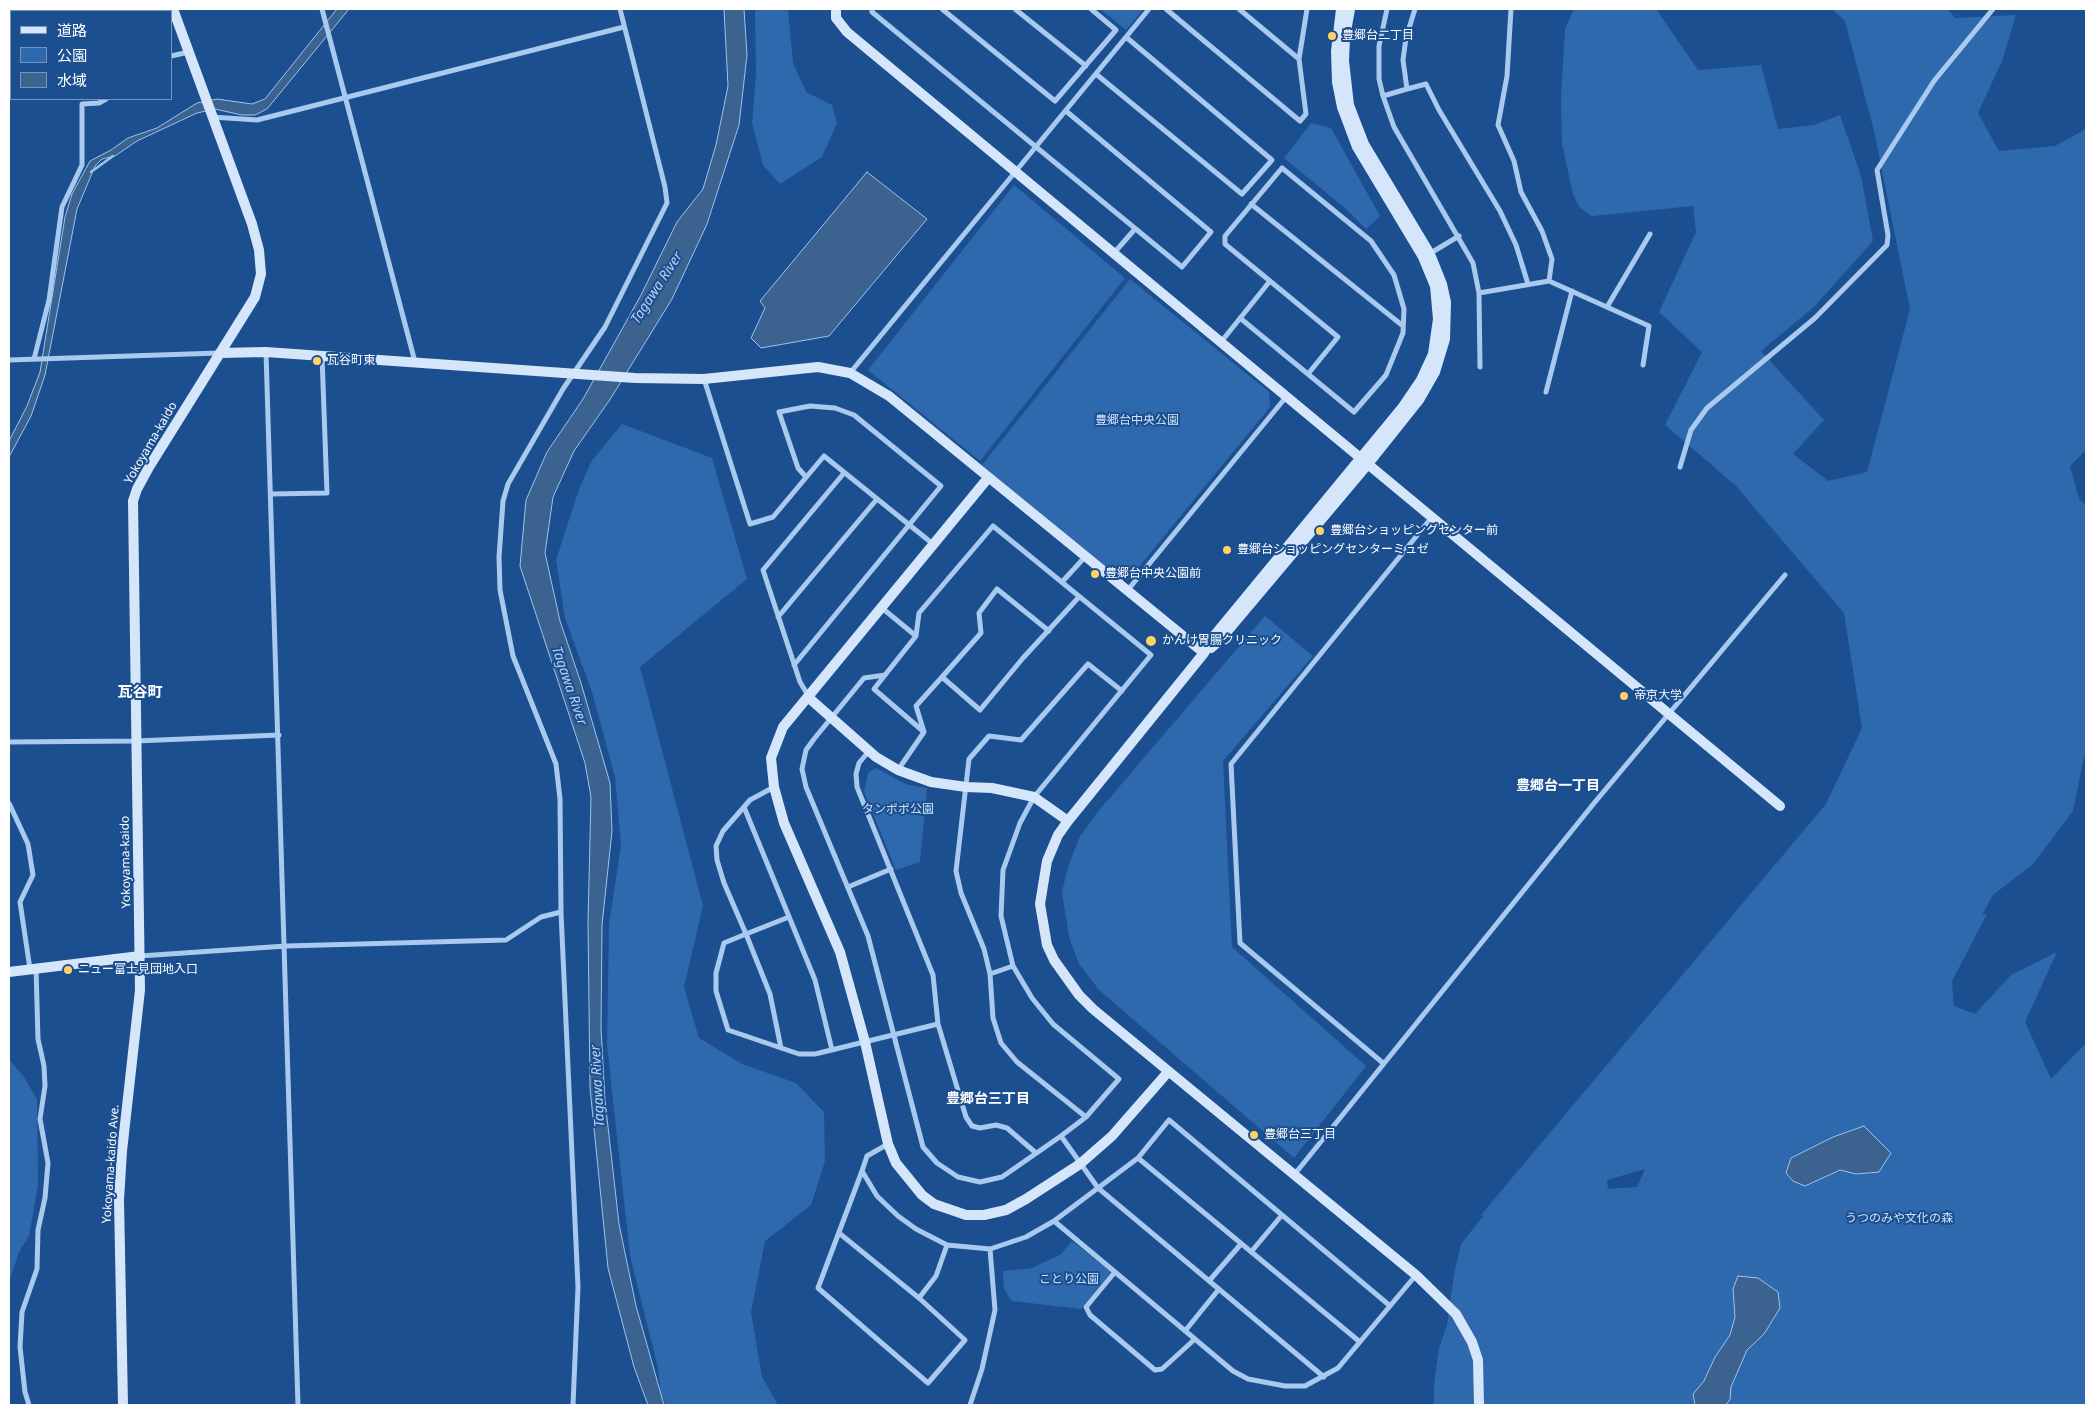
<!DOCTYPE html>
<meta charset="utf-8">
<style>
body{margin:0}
#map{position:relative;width:2095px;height:1414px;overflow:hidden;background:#1b4f8f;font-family:"Noto Sans","Noto Sans JP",sans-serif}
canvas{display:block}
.frame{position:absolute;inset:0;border:10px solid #fff;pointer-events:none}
.legend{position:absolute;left:10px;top:10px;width:162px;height:90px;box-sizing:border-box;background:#1b4f8f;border:1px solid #7695bc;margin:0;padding:6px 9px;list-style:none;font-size:15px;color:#fff}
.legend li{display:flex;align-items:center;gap:10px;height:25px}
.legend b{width:25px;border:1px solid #7695bc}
</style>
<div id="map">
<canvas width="2095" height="1414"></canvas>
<div class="frame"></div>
<ul class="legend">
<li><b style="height:6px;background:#d6e6fa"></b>道路</li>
<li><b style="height:14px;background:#2e69ad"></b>公園</li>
<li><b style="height:14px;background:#3c6290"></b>水域</li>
</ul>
</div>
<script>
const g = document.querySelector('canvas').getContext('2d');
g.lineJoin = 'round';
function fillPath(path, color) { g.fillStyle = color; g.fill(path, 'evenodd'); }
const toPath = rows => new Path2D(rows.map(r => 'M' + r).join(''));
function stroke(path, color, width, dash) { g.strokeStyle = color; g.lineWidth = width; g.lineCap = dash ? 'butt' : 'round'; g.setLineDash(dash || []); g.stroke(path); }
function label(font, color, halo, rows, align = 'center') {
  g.font = font + ' "Noto Sans","Noto Sans JP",sans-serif'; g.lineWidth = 4; g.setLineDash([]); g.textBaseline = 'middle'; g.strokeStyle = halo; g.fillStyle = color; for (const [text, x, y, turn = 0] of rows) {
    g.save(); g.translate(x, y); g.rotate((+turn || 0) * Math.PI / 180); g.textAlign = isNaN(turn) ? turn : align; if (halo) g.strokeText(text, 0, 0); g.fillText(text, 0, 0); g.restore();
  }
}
const green = toPath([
 [755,9,788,9,793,63,806,92,832,105,837,123,822,157,780,184,763,165,752,123,756,74],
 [1100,9,1144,9,1126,30],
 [1574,9,1656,9,1698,70,1761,65,1778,129,1814,125,1840,115,1861,176,1873,241,1815,306,1761,351,1824,420,1793,454,1828,481,1867,472,1910,309,1874,131,1845,21,1832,9,1948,9,1955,18,2016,15,2002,61,1978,113,1999,151,2055,146,2086,129,2086,450,2070,466,2079,499,2086,505,2086,748,2073,811,2033,864,1993,895,1982,915,1987,914,1952,981,1954,1006,1975,1014,2011,975,2057,952,2025,1022,2051,1079,2086,1043,2086,1405,1434,1405,1434,1385,1439,1348,1447,1325,1454,1274,1461,1244,1484,1215,1480,1216,1826,804,1862,728,1844,613,1736,486,1665,425,1702,352,1659,312,1696,232,1693,206,1592,216,1579,207,1573,194,1562,144,1561,98,1565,29],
 [1645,1169,1637,1187,1608,1189,1607,1180],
 [1311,123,1331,128,1380,216,1366,229,1345,208,1284,158],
 [1014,185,1125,278,980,461,868,370],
 [1130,279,1269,392,1270,407,1129,579,1118,581,982,465],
 [622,424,712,458,747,579,640,667,703,906,684,987,699,1038,742,1064,796,1083,824,1112,825,1161,811,1205,765,1241,751,1312,762,1377,778,1405,666,1405,661,1394,658,1368,630,1256,607,1045,609,924,621,845,615,777,592,692,565,618,556,560,578,492,591,462],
 [1265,616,1313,656,1223,761,1232,947,1366,1066,1294,1158,1099,990,1079,964,1069,937,1062,892,1068,867,1079,838,1096,814],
 [876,768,908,785,927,788,920,862,896,870,864,792,868,773],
 [9,1059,24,1077,37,1099,38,1185,29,1236,19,1252,9,1282],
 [1072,1241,1111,1272,1081,1309,1012,1301,1004,1289,1003,1271,1032,1268,1061,1254]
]);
const water = toPath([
 [337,9,349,9,267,109,255,115,242,115,215,109,197,113,137,141,115,156,102,159,95,166,77,209,45,375,31,416,9,457,9,441,27,406,40,372,65,217,72,194,90,161,111,150,128,138,157,128,197,103,217,99,252,104,265,99,337,9],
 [724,9,744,9,747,55,739,125,707,224,672,299,611,398,574,451,553,497,545,553,560,621,581,683,610,783,612,831,602,925,601,1028,605,1100,619,1224,636,1306,664,1405,648,1405,634,1367,608,1268,590,1088,588,922,591,797,585,763,520,566,526,500,547,452,583,399,641,295,677,222,703,189,716,145,728,86,724,9],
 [867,172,927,219,829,336,761,348,751,338,765,308,760,301,867,172],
 [1864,1126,1891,1153,1879,1172,1856,1174,1840,1170,1805,1186,1793,1181,1786,1173,1791,1158,1833,1137,1864,1126],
 [1738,1276,1758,1278,1778,1292,1780,1308,1764,1334,1747,1350,1731,1387,1730,1400,1725,1405,1695,1405,1693,1394,1704,1381,1715,1357,1730,1335,1735,1317,1733,1289,1738,1276]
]);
const stream = toPath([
 [91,172,113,156]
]);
const street = toPath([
 [322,9,415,362],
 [872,9,872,12,1182,267,1211,232,1066,111],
 [942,9,1055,101,1116,30,1091,9],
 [1015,9,1086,66],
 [1166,9,1300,121,1306,114,1299,59,1307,9],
 [1239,9,1299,59],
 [1387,9,1379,46,1379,79,1383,96,1394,127,1473,263,1479,293,1549,281,1552,259,1542,231,1521,192,1514,161,1498,125,1507,76,1511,9],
 [171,56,189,52],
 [1096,74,1242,194,1272,160,1126,37],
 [1407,89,1426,84,1439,110,1500,211,1516,245,1528,284],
 [1383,96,1407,89,1403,60,1406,38,1415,9],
 [212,117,257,120,624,27],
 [1251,204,1403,326],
 [1114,253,1135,229],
 [1429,254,1459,236],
 [1549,281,1649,326,1643,365],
 [1479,293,1480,367],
 [1607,307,1650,234],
 [1240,318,1354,412,1386,375,1403,333,1404,309,1394,275,1371,241,1282,168,1225,236,1225,244,1338,337,1308,374],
 [1221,342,1270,281],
 [266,352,298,1405],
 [34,359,49,300,62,207,82,165,82,104,99,103,106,99],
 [9,360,219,353],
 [850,373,1149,9],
 [704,379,750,524,773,517,824,456,933,544],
 [1546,392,1572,291],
 [1680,467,1691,430,1707,408,1815,318,1887,245,1888,235,1877,170,1934,81,1993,9],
 [271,494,327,493,322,356],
 [1062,582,1084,558],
 [1127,591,1286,397],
 [882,608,916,636],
 [778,617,877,499],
 [794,665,941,486,854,415,835,408,810,406,779,412,798,468,806,477],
 [885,675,864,678,814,739,806,750,802,769,806,787,868,936,923,1147,937,1163,958,1177,980,1182,1002,1177,1061,1136,1086,1117,1119,1079,1053,1024,1032,998,1013,966,1001,916,1003,870,1020,823,1034,797,1151,655,993,526,919,613,916,636,885,675,874,689,924,732],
 [942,677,981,633,979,613,997,589,1049,631],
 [809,697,800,682,763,570,844,473],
 [9,742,136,741,279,735],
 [869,751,859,763,856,774,857,787,933,975,938,1024,966,1117,972,1126,980,1128,996,1125,1007,1128,1036,1153],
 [898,770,924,732,916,706,942,677,980,710,1023,658,1079,597],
 [774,787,750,800,723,831,716,846,717,860,724,883,746,934,724,943,716,973,716,991,728,1030,799,1054,815,1054,938,1024],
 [9,803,28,844,33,875,20,902,30,969],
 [744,807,815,980,832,1050],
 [848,887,891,869],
 [140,956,286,946,506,940,541,917,561,912],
 [990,974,1013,966],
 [781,1048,770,994,746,934,789,917],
 [1383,1063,1240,943,1231,764,1432,517],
 [1086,1117,1017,1062,1001,1043,993,1018,990,974,984,949,961,893,956,871,969,759,989,736,1021,740,1088,664,1122,691],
 [1061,1136,1098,1188,1324,1377],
 [1138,1158,1360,1342],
 [862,1171,818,1288,928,1383,965,1340,919,1298],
 [1294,1175,1595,802,1785,575],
 [1054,1221,1115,1272,1086,1307,1090,1315,1155,1370,1162,1369,1195,1339],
 [839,1233,919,1298,936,1276,947,1245,916,1229,898,1216,877,1196,862,1171,867,1156,888,1144],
 [947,1245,990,1249,1026,1237,1054,1221,1138,1158,1169,1120,1389,1305],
 [1251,1252,1282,1215],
 [1115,1272,1233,1371,1248,1379,1285,1386,1305,1386,1338,1368,1416,1275],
 [1209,1281,1241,1244],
 [1185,1331,1219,1289],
 [29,1405,25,1392,20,1347,22,1312,37,1269,38,1230,45,1198,48,1163,40,1119,45,1086,44,1066,38,1039,36,968],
 [573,1405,578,1287,561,912,560,799,556,764,513,656,500,590,499,557,503,501,508,484,563,389,605,327,667,203,665,187,620,9],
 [970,1405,982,1369,995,1310,990,1249]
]);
const secondary = toPath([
 [836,9,836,18,847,32,1780,806],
 [1341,9,1336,51,1337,82,1342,107,1357,147,1423,257,1435,286,1438,319,1433,354,1421,380,1402,408,1214,636,1204,653,1068,821,1058,835,1047,861,1040,904,1047,945,1054,960,1079,995,1093,1009,1416,1275,1456,1314,1472,1342,1478,1360,1479,1405],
 [220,353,266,352,635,378,704,379,818,367,850,373,889,396,1204,653],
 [988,478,783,727,771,758,774,787,784,823,840,952,865,1042,888,1144,896,1163,922,1195,934,1204,966,1215,984,1215,1006,1210,1026,1199,1080,1164,1112,1136,1168,1072],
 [1211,648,1219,641,1368,464,1419,400,1435,372,1445,339,1446,302,1442,284,1430,254,1364,144,1349,105,1344,61,1345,37,1350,9],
 [809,698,876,757,898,770,931,782,966,787,992,788,1034,797,1068,821],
 [9,972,140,956],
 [123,1405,119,1200,122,1151,140,990,133,501,137,489,149,467,255,297,261,274,259,250,252,224,173,9]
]);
const markers = [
 [1332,36,5,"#ffd166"],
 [317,361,5,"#ffd166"],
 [1320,531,5,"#ffd166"],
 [1227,550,5,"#ffd166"],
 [1095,574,5,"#ffd166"],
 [1151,641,6,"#ffd166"],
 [1624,696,5,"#ffd166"],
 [68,970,5,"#ffd166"],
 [1254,1135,5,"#ffd166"]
];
const poiNames = [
 ["豊郷台二丁目",1342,36],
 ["瓦谷町東",327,361],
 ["豊郷台ショッピングセンター前",1330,531],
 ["豊郷台ショッピングセンターミュゼ",1237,550],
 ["豊郷台中央公園前",1105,574],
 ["かんけ胃腸クリニック",1162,641],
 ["帝京大学",1634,696],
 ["ニュー富士見団地入口",78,970],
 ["豊郷台三丁目",1264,1135]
];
const parkNames = [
 ["豊郷台中央公園",1137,421],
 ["タンポポ公園",898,810],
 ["うつのみや文化の森",1899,1219],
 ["ことり公園",1069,1280]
];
const streetNames = [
 ["Yokoyama-kaido",151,443,-60],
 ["Yokoyama-kaido",126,862,-91],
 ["Yokoyama-kaido Ave.",111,1164,-86]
];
const waterNames = [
 ["Tagawa River",657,288,-57],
 ["Tagawa River",569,686,71],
 ["Tagawa River",598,1086,-93]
];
const neighbourhoodNames = [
 ["豊郷台一丁目",1558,786],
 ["豊郷台三丁目",988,1099]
];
const quarterNames = [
 ["瓦谷町",140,693]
];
fillPath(green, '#2e69ad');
fillPath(water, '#3c6290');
stroke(water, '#9cc4f0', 1);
stroke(stream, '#9cc4f0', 2.5);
stroke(street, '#a9c9ee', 5);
stroke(secondary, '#d6e6fa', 10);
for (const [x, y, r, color] of markers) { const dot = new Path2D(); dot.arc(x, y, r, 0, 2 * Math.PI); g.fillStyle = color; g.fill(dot); stroke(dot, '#1b4f8f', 2); }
label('12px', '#fff', '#1b4f8f', poiNames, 'left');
label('12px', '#cfe3fa', '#1b4f8f', parkNames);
label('12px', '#fff', '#1b4f8f', streetNames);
label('italic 14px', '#b5d3f5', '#1b4f8f', waterNames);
label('bold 14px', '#fff', '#1b4f8f', neighbourhoodNames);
label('bold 15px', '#fff', '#1b4f8f', quarterNames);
</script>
